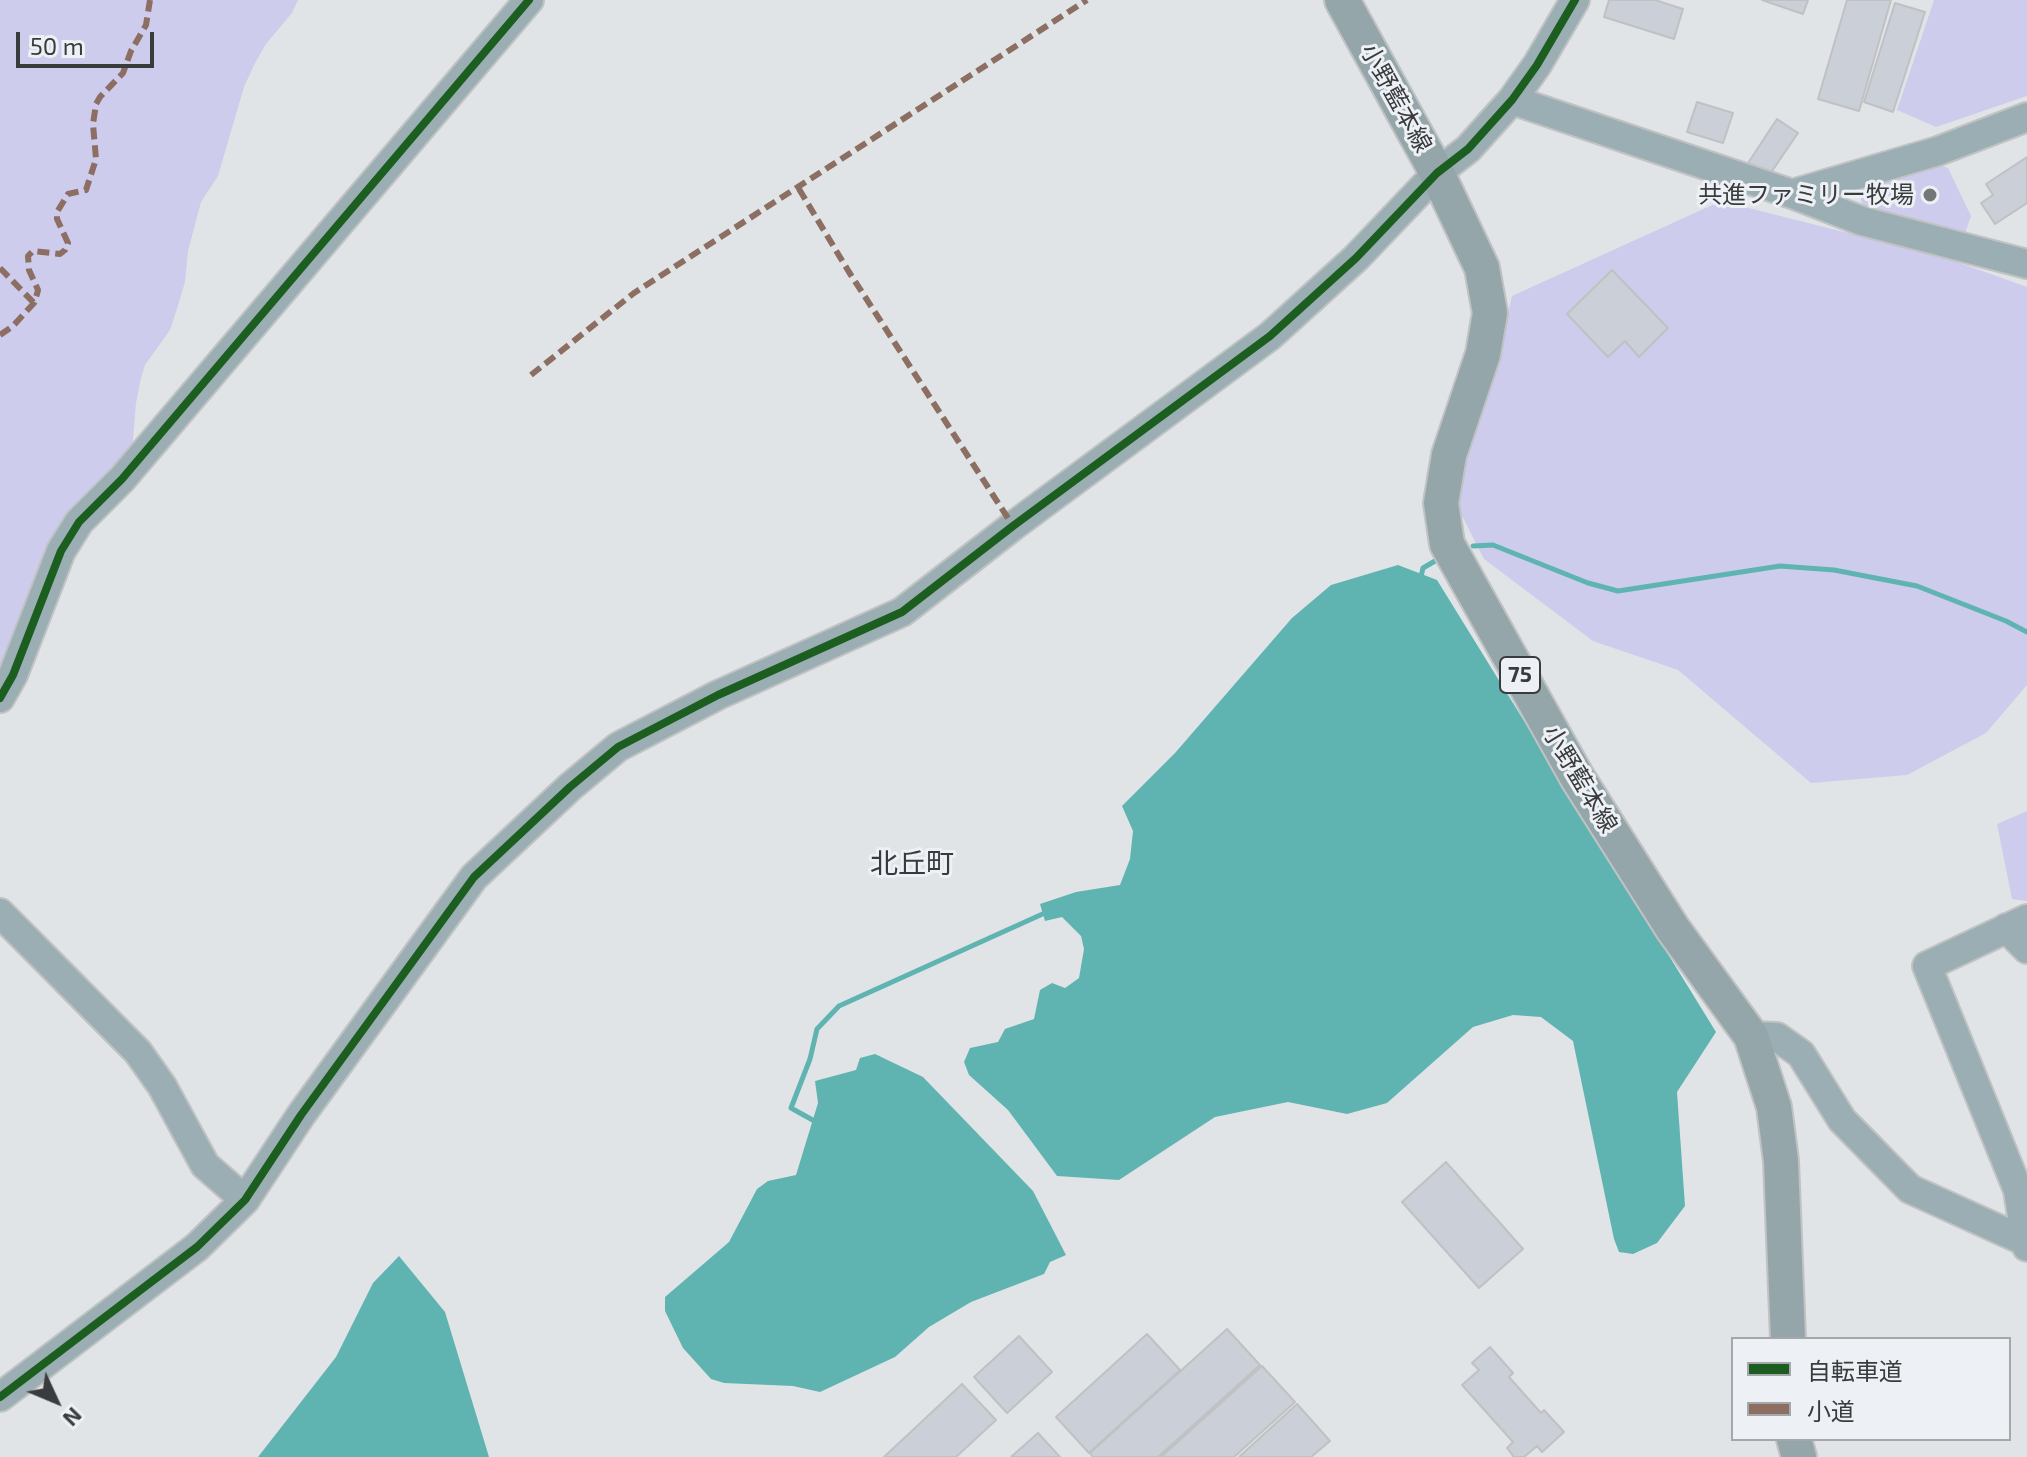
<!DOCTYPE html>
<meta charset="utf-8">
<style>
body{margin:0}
#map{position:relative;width:2027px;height:1457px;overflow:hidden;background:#e1e4e6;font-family:"Exo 2","Noto Sans JP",sans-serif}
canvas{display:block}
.legend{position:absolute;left:1731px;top:1337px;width:280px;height:104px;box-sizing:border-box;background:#edf1f5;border:2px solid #a5a8ab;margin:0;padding:10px 14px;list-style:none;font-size:24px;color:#393b3d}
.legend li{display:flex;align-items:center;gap:16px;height:40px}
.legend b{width:40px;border:2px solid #a5a8ab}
.north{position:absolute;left:16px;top:1361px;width:80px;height:80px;-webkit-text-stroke:6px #edf1f5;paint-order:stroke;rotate:134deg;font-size:22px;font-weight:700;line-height:32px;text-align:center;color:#393b3d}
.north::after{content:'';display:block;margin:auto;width:28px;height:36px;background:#393b3d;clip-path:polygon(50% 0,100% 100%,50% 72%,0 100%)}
.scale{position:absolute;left:16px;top:32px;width:138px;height:36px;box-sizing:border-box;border:4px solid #393b3d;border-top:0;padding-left:10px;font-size:24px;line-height:28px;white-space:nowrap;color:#393b3d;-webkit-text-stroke:6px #edf1f5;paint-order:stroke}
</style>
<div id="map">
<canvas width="2027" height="1457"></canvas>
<ul class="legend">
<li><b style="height:10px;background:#1b5e20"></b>自転車道</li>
<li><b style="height:10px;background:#8d6e63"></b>小道</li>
</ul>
<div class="north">N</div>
<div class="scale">50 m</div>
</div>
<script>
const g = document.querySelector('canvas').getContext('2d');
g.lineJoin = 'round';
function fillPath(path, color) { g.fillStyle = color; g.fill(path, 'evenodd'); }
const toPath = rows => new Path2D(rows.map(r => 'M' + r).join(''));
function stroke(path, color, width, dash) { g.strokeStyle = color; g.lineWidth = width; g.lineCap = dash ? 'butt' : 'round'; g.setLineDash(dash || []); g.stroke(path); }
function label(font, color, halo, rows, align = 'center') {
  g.font = font + ' "Exo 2","Noto Sans JP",sans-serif'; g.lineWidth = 6; g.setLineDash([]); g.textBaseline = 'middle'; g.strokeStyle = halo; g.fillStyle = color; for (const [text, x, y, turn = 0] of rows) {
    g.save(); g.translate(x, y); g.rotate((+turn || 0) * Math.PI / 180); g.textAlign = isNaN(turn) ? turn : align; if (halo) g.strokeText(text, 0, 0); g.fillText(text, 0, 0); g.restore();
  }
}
const green = toPath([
 [0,0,298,0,292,13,266,44,255,63,244,87,218,176,201,202,188,251,185,282,176,312,170,330,145,365,141,378,136,403,132,451,0,685],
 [1934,0,2027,0,2027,96,1936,127,1897,110],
 [1937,164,1948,168,1971,216,1964,236,1864,213,1857,181],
 [1721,201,1943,257,2027,287,2027,685,1986,733,1907,775,1811,783,1678,670,1593,641,1484,559,1454,500,1489,392,1512,296],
 [2027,811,2027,901,2012,899,1997,824]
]);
const water = toPath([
 [1398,565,1437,580,1716,1032,1677,1092,1685,1206,1657,1243,1633,1254,1619,1252,1614,1239,1573,1041,1541,1017,1513,1015,1473,1027,1387,1103,1347,1114,1288,1102,1215,1117,1119,1180,1057,1176,1008,1110,969,1075,964,1062,970,1048,998,1042,1005,1029,1034,1019,1040,990,1052,983,1065,988,1079,978,1084,949,1081,936,1062,917,1045,921,1040,904,1076,892,1120,885,1130,859,1133,831,1122,806,1175,753,1292,618,1331,585],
 [875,1054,923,1077,1033,1191,1066,1255,1050,1262,1044,1274,971,1302,929,1327,895,1357,820,1392,793,1386,724,1383,711,1379,683,1348,665,1311,665,1297,729,1242,757,1189,768,1181,796,1175,818,1103,815,1081,856,1070,860,1058],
 [399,1256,445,1312,489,1457,258,1457,336,1357,373,1283]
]);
const stream = toPath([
 [1473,546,1493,545,1588,583,1618,591,1780,566,1834,570,1917,586,2006,621,2027,632],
 [1421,577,1423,568,1435,561],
 [818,1123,791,1108,810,1059,817,1029,839,1006,1047,912]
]);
const building = toPath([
 [1609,0,1655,0,1683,9,1674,39,1604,17,1609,0],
 [1762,0,1808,0,1803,14,1762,0],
 [1847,0,1891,0,1859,111,1818,99,1847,0],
 [1895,3,1925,12,1893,112,1864,102,1895,3],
 [1697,102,1733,113,1723,143,1687,132,1697,102],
 [1777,119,1798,133,1768,177,1748,163,1777,119],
 [2027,157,2027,203,1995,224,1981,203,1993,195,1986,184,2027,157],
 [1612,270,1668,328,1639,357,1625,341,1608,357,1567,314,1612,270],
 [1446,1162,1523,1249,1479,1288,1402,1202,1446,1162],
 [1227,1329,1260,1365,1158,1457,1093,1457,1090,1453,1227,1329],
 [1147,1334,1180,1370,1089,1453,1056,1417,1147,1334],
 [1019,1336,1052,1372,1007,1413,974,1377,1019,1336],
 [1490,1347,1513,1373,1509,1377,1541,1413,1544,1410,1564,1432,1542,1452,1537,1446,1524,1457,1514,1457,1507,1448,1513,1442,1462,1385,1479,1370,1472,1363,1490,1347],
 [1262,1366,1295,1402,1234,1457,1161,1457,1262,1366],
 [962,1384,996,1420,956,1457,884,1457,962,1384],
 [1297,1404,1330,1441,1311,1457,1239,1457,1297,1404],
 [1038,1433,1060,1457,1011,1457,1038,1433]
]);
const minor = toPath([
 [1512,100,1792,194,1862,221,2027,264],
 [1792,194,1938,151,2027,117],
 [0,698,13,675,61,551,79,522,122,479,529,0],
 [0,913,138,1052,162,1086,205,1165,245,1200],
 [2027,919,1927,966,2018,1190,2027,1247],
 [2006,928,2027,949],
 [1751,1036,1777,1037,1801,1054,1842,1120,1910,1189,2027,1242],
 [0,1397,197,1247,245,1200,301,1115,474,877,570,787,618,747,718,695,902,612,1013,526,1270,336,1356,258,1437,173,1468,149,1512,100,1537,65,1575,0]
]);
const major = toPath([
 [1342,0,1437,173,1482,268,1490,313,1483,354,1449,455,1441,503,1447,544,1577,777,1673,929,1751,1036,1774,1107,1781,1161,1788,1339],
 [1794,1439,1799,1457]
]);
const quiet = toPath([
 [799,189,849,272,1013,526],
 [0,268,34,303],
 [0,335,13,326,34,303,37,294,38,290,29,270,28,256,33,251,60,254,65,250,68,243,57,219,57,212,68,194,86,190,96,159,93,124,96,104,100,97,123,73,131,51,146,25,150,0],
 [531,375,634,293,1087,0]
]);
const cycleway = toPath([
 [0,698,13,675,61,551,79,522,122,479,529,0],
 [0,1397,197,1247,245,1200,301,1115,474,877,570,787,618,747,718,695,902,612,1013,526,1270,336,1356,258,1437,173,1468,149,1512,100,1537,65,1575,0]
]);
const markers = [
 [1930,195,8,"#747678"]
];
const shields = [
 [1520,675,40]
];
const shieldNames = [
 ["75",1520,675]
];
const streetNames = [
 ["小野藍本線",1396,98,61],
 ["小野藍本線",1580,779,59]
];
const poiNames = [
 ["共進ファミリー牧場",1914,195]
];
const quarterNames = [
 ["北丘町",912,864]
];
fillPath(green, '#cecced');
fillPath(water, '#5fb4b2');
stroke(stream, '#5fb4b2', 5);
fillPath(building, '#cbcfd8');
stroke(building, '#bfc1c3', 2);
stroke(minor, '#c0c2c3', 32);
stroke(major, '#c0c2c3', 38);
stroke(minor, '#9baeb3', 28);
stroke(major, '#94a6aa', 34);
stroke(quiet, '#8d6e63', 6, [12, 6]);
stroke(cycleway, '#1b5e20', 8);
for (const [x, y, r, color] of markers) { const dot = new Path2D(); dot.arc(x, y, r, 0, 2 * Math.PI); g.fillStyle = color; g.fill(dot); stroke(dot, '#edf1f5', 3); }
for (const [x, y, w] of shields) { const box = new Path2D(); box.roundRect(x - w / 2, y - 18, w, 36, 6); g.fillStyle = '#edf1f5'; g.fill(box); stroke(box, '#393b3d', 2); }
label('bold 22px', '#393b3d', null, shieldNames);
label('24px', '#393b3d', '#edf1f5', streetNames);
label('24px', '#393b3d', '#edf1f5', poiNames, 'right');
label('28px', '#373b3e', '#edf1f5', quarterNames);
</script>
